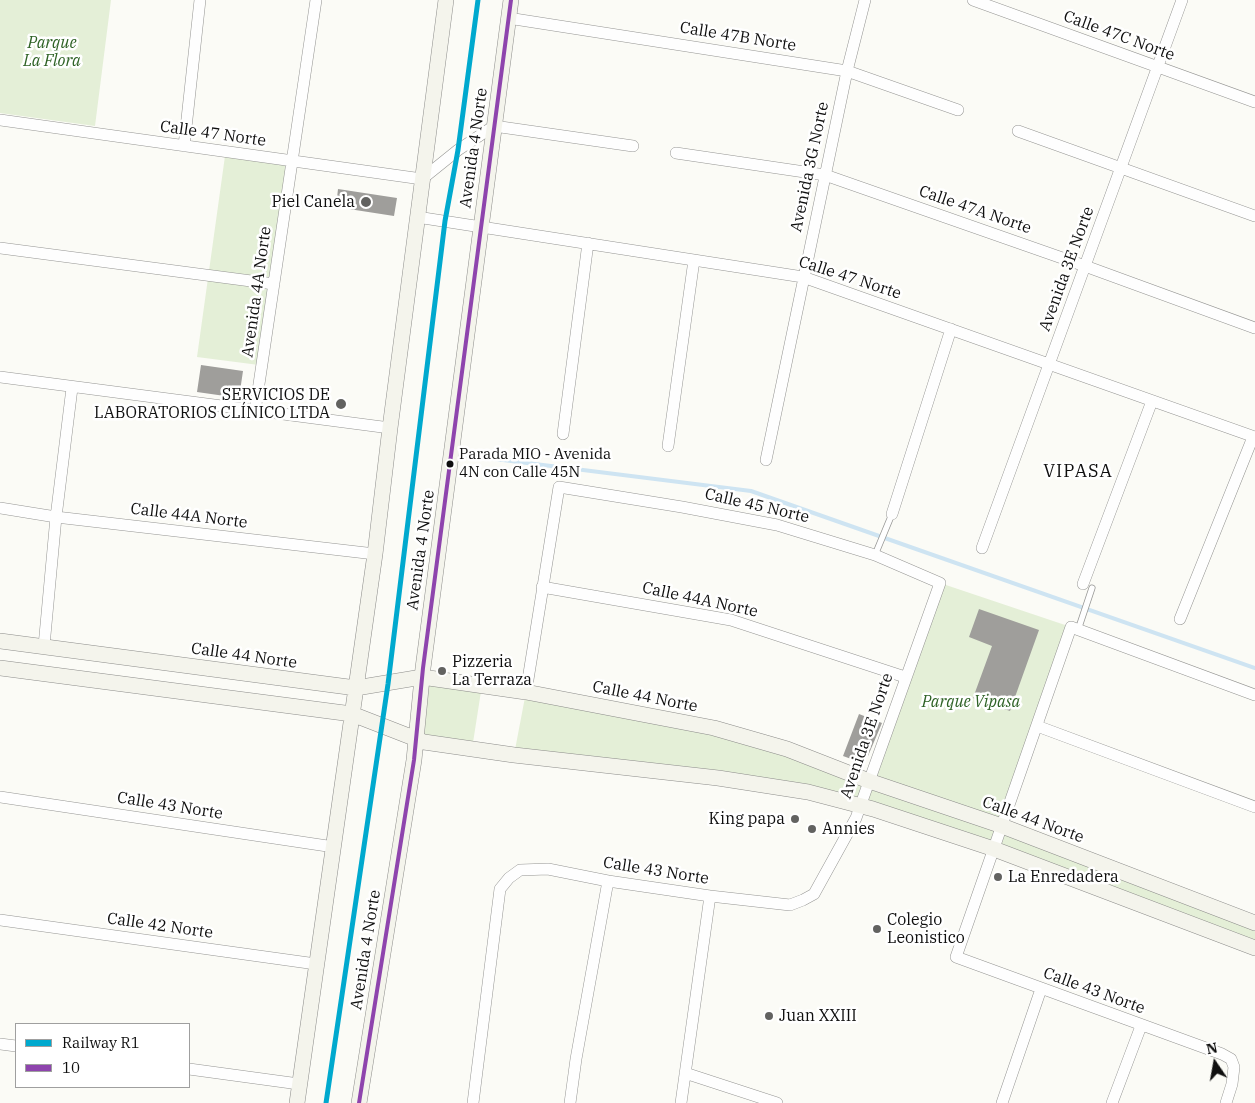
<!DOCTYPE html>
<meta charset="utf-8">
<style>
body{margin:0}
#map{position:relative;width:1255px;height:1103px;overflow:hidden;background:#fbfbf6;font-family:"IBM Plex Serif",serif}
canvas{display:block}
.legend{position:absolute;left:15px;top:1023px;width:175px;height:65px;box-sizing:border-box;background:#fff;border:1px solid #9f9f9f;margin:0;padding:6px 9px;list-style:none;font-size:15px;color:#0f0f0f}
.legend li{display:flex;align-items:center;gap:10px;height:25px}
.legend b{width:25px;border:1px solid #9f9f9f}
.north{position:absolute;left:1190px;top:1038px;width:50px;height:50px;-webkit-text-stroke:4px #fff;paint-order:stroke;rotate:348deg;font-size:14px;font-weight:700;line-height:20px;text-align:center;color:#0f0f0f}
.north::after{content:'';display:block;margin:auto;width:18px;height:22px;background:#0f0f0f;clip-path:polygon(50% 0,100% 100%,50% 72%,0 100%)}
</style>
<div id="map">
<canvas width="1255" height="1103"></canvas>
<ul class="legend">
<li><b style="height:6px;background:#00a9ce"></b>Railway R1</li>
<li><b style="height:6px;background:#8e44ad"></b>10</li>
</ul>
<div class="north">N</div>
</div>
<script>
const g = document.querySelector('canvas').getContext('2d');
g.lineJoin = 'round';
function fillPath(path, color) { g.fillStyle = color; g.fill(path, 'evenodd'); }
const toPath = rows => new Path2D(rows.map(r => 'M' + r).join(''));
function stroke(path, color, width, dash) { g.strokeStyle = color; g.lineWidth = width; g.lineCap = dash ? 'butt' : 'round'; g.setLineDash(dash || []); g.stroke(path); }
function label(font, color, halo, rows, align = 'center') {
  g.font = font + ' "IBM Plex Serif",serif'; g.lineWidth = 5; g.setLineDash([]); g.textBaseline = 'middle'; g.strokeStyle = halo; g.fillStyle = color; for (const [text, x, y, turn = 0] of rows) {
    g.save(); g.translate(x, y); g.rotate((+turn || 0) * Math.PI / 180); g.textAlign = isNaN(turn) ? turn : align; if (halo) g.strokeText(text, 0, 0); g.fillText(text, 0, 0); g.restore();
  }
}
const green = toPath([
 [0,0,111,0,95,126,0,113],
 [225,156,287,164,259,365,197,357],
 [940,583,1071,627,1002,826,1255,923,1255,948,848,802,514,755,526,692,714,728,869,781],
 [422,677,482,685,472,749,424,742]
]);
const stream = toPath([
 [463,455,751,491,1255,668]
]);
const building = toPath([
 [338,189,397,198,394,216,336,207],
 [201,365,243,371,239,398,197,392],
 [979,609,1039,630,1010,711,973,698,992,646,969,637],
 [859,714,882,723,868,756,854,760,843,756]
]);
const lane = toPath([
 [875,555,892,514],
 [1078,630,1092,588]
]);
const street = toPath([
 [973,0,1255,102],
 [508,18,847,71,958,110],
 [0,120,422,179,458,150,494,126,633,146],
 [1018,131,1255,216],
 [184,146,200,0],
 [676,153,825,175,1085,266,1255,328],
 [417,217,803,277,1255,437],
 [0,248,274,284],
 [0,377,390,428],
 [255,411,316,0],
 [563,434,588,243],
 [668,446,694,260],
 [766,460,847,71,865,0],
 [0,508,56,517,375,554],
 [892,514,951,329],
 [982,548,1182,0],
 [1083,584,1152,401],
 [542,587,731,620,905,677],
 [1180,619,1253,437],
 [44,646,56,517,72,388],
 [1037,726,1255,807],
 [0,797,334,847],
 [0,920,316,964],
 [0,1044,16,1046],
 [189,1069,299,1084],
 [685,1073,777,1103],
 [473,1103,500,889,509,878,520,870,548,869,608,881,710,896,790,905,803,900,814,894,856,818,940,583,875,555,777,525,682,507,559,487,526,692],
 [570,1103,576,1059,608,881],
 [681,1103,710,896],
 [1002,1103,1041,989],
 [1112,1103,1141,1026],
 [1226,1103,1232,1084,1234,1067,1231,1059,1222,1054,956,957,1071,627,1255,695]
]);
const secondary = toPath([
 [0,641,356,688,422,677,526,692,714,728,787,749,869,781,1002,826,1255,923],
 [0,668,352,714,424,742,514,755,718,778,808,792,873,809,994,849,1255,948],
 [297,1103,375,554,390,428,446,0],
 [359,1103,414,760,423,668,511,0]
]);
const bus1 = toPath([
 [359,1103,414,760,423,668,511,0]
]);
const rail1 = toPath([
 [326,1103,388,684,445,221,458,150,478,0]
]);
const markers = [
 [366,202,6,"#626260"],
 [341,404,6,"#626260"],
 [450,464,4.5,"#0f0f0f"],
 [442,671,5,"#626260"],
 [795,819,5,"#626260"],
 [812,829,5,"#626260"],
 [998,877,5,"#626260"],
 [877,929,5,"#626260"],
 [769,1016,5,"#626260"]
];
const busNames = [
 ["Parada MIO - Avenida",459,455],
 ["4N con Calle 45N",459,473]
];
const streetNames = [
 ["Calle 47C Norte",1119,36,20],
 ["Calle 47B Norte",738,37,9],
 ["Calle 47 Norte",213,134,8],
 ["Avenida 4 Norte",474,148,-82],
 ["Avenida 3G Norte",810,167,-78],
 ["Calle 47A Norte",975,210,19],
 ["Avenida 3E Norte",1067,269,-70],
 ["Calle 47 Norte",850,278,18],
 ["Avenida 4A Norte",257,292,-82],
 ["Calle 45 Norte",757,506,13],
 ["Calle 44A Norte",189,516,7],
 ["Avenida 4 Norte",421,550,-82],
 ["Calle 44A Norte",700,600,12],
 ["Calle 44 Norte",244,656,8],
 ["Calle 44 Norte",645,697,11],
 ["Avenida 3E Norte",867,736,-71],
 ["Calle 43 Norte",170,806,9],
 ["Calle 44 Norte",1033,820,20],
 ["Calle 43 Norte",656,871,9],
 ["Calle 42 Norte",160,926,8],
 ["Avenida 4 Norte",366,950,-81],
 ["Calle 43 Norte",1094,991,20]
];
const parkNames = [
 ["Parque",52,43],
 ["La Flora",52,61],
 ["Parque Vipasa",971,702]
];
const poiNames = [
 ["Piel Canela",355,202,"right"],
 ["SERVICIOS DE",330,395,"right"],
 ["LABORATORIOS CLÍNICO LTDA",330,413,"right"],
 ["Pizzeria",452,662],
 ["La Terraza",452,680],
 ["King papa",785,819,"right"],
 ["Annies",822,829],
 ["La Enredadera",1008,877],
 ["Colegio",887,920],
 ["Leonistico",887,938],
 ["Juan XXIII",779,1016]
];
const neighbourhoodNames = [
 ["VIPASA",1078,472]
];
fillPath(green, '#e4efd7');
stroke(stream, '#cee4f2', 4);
fillPath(building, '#9f9e9b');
stroke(lane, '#959593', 7);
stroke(street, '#959593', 12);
stroke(secondary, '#8c8c8a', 16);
stroke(lane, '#fefefe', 5.5);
stroke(street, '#fefefe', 11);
stroke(secondary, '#f4f4ec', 15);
stroke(bus1, '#8e44ad', 4);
stroke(rail1, '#00a9ce', 5);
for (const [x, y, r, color] of markers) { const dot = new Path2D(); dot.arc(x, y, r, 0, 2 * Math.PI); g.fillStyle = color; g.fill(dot); stroke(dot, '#fff', 2); }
label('15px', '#0f0f0f', '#fff', busNames, 'left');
label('16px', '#0f0f0f', '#fff', streetNames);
label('italic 16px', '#2e6225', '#fff', parkNames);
label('16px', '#0f0f0f', '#fff', poiNames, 'left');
g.letterSpacing = '1px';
label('18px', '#0f0f0f', '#fff', neighbourhoodNames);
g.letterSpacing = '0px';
</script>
